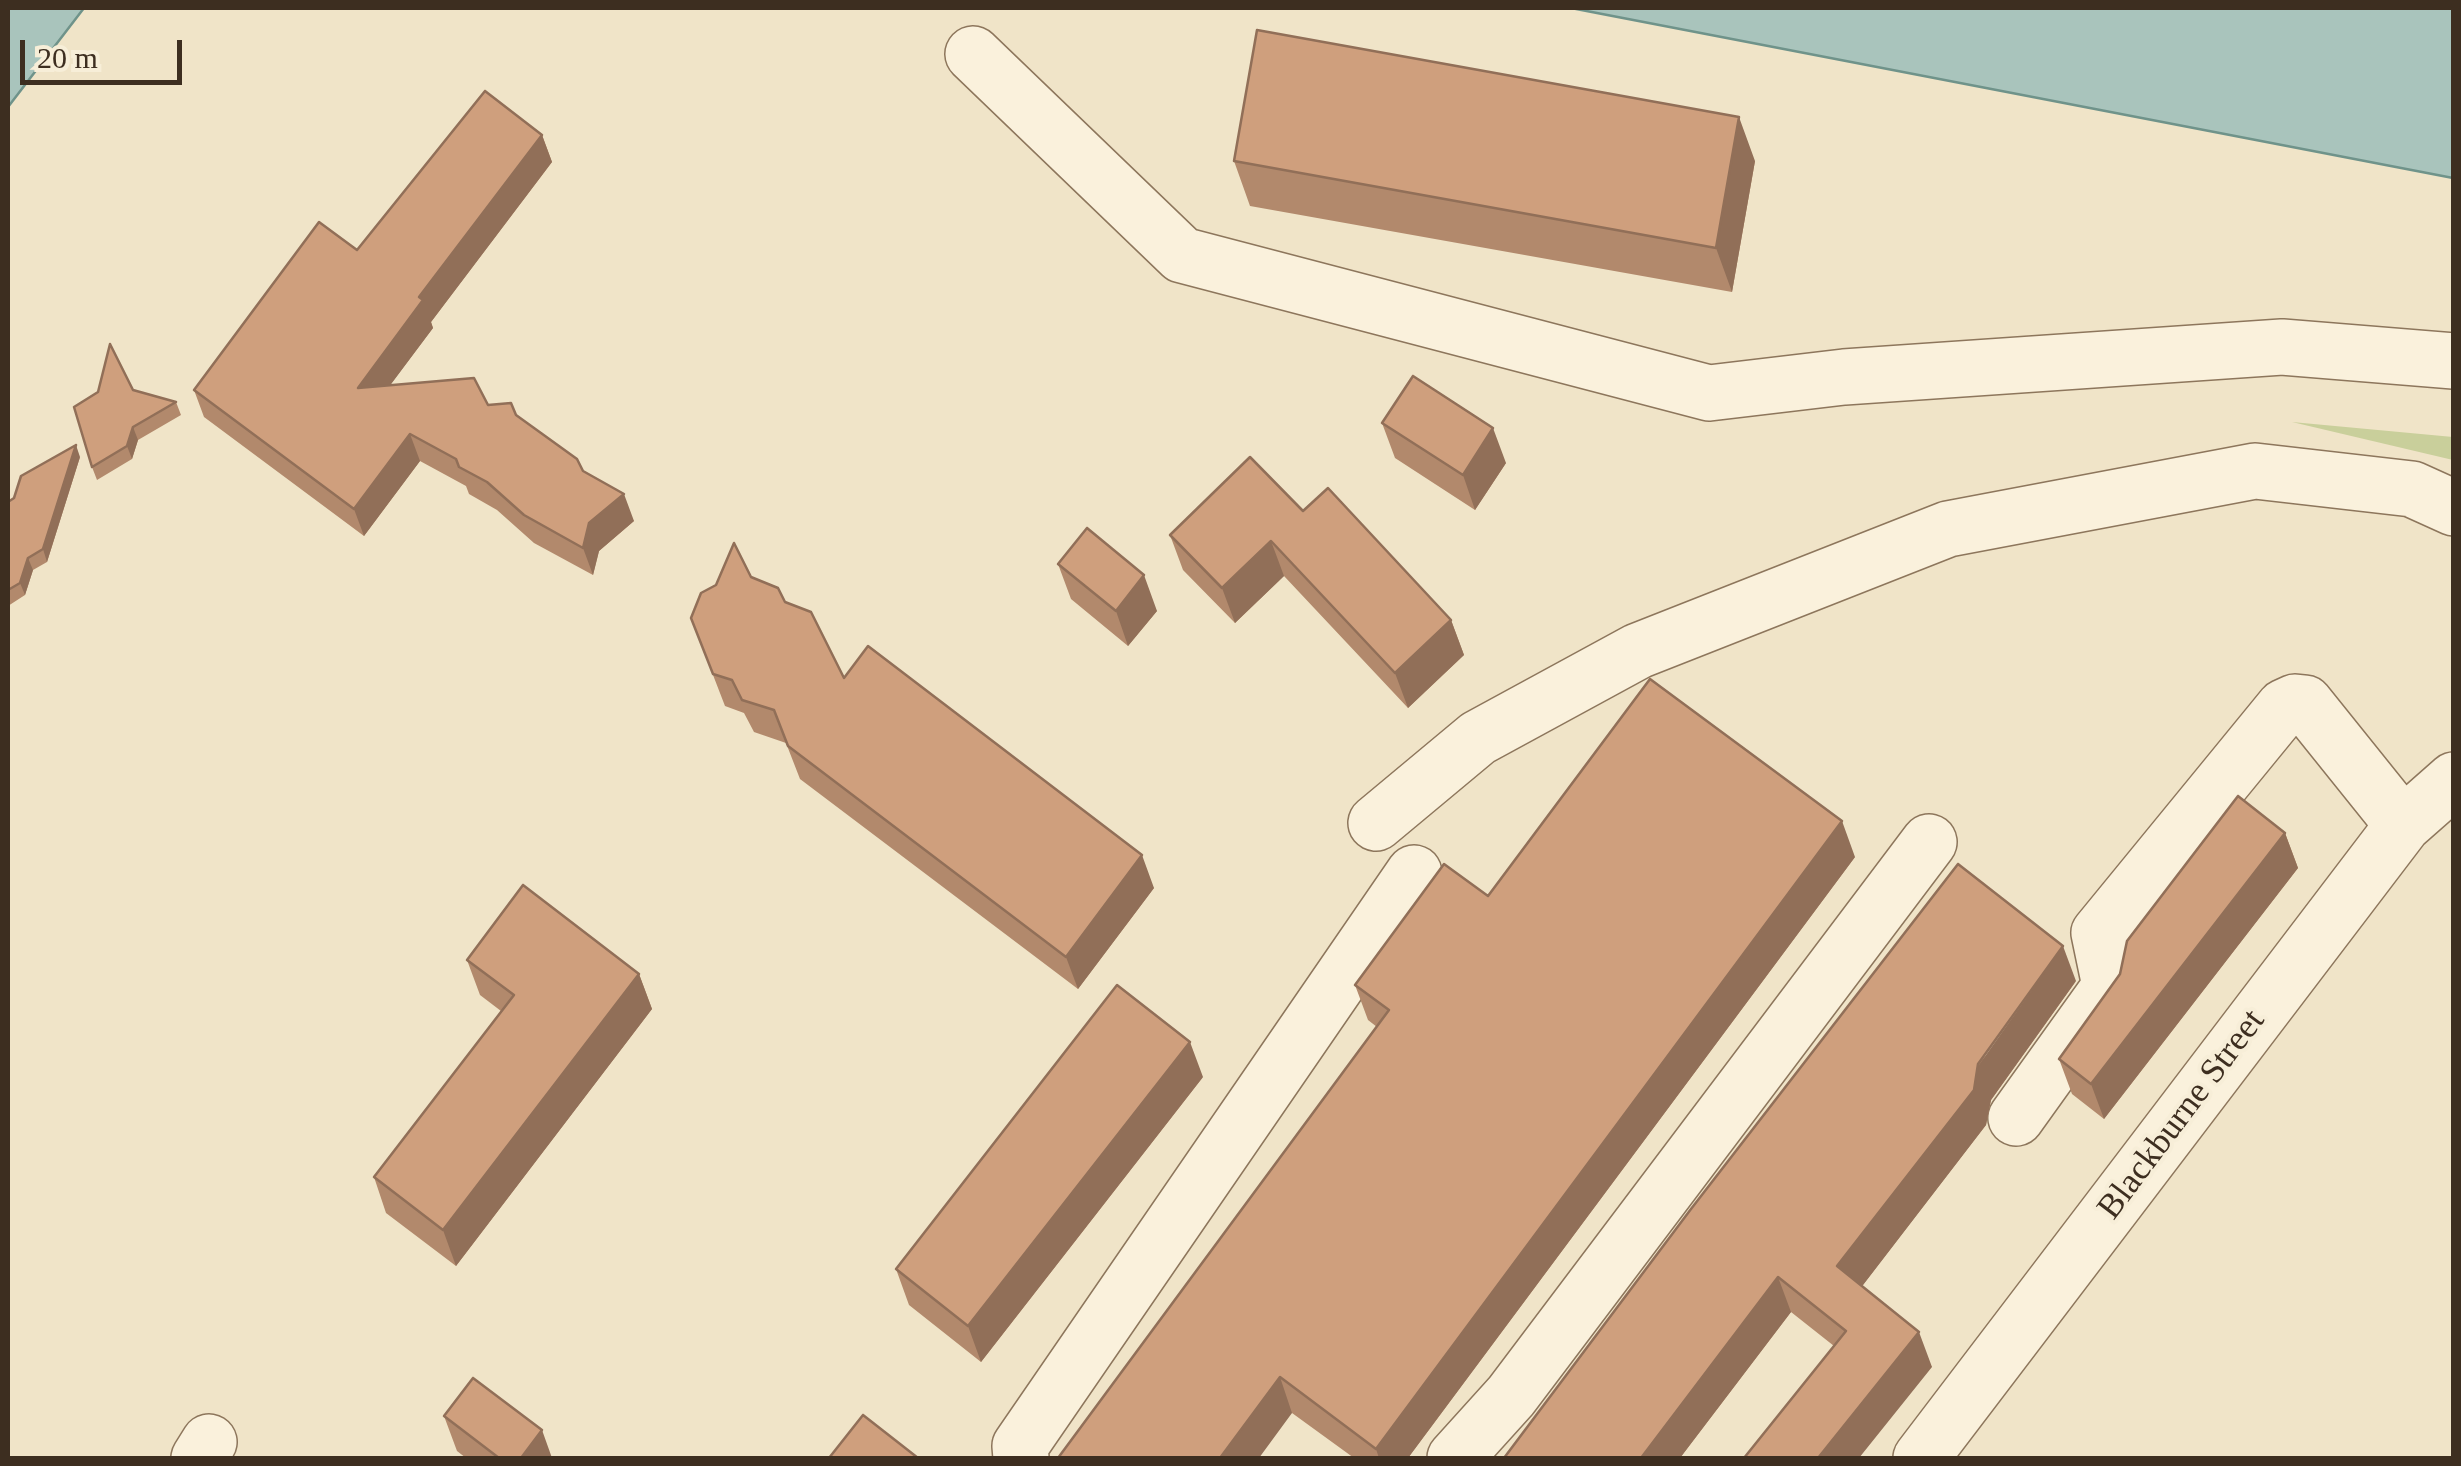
<!DOCTYPE html>
<style>
body{margin:0}
#map{position:relative;width:2461px;height:1466px;overflow:hidden;background:#f0e4c8;font-family:"Times New Roman",serif}
canvas{display:block}
.frame{position:absolute;inset:0;border:10px solid #3d2e20;pointer-events:none}
.scale{position:absolute;left:20px;top:40px;width:162px;height:45px;box-sizing:border-box;border:5px solid #3d2e20;border-top:0;padding-left:12px;font-size:30px;line-height:35px;white-space:nowrap;color:#3d2e20;-webkit-text-stroke:8px #f7eed8;paint-order:stroke}
</style>
<div id="map">
<canvas width="2461" height="1466"></canvas>
<div class="frame"></div>
<div class="scale">20 m</div>
</div>
<script>
const g = document.querySelector('canvas').getContext('2d');
g.lineJoin = 'round';
function fillPath(path, color) { g.fillStyle = color; g.fill(path, 'evenodd'); }
const toPath = rows => new Path2D(rows.map(r => 'M' + r).join(''));
function stroke(path, color, width, dash) { g.strokeStyle = color; g.lineWidth = width; g.lineCap = dash ? 'butt' : 'round'; g.setLineDash(dash || []); g.stroke(path); }
function label(font, color, halo, rows, align = 'center') {
  g.font = font + ' "Times New Roman",serif'; g.lineWidth = 8; g.setLineDash([]); g.textBaseline = 'middle'; g.strokeStyle = halo; g.fillStyle = color; for (const [text, x, y, turn = 0] of rows) {
    g.save(); g.translate(x, y); g.rotate((+turn || 0) * Math.PI / 180); g.textAlign = isNaN(turn) ? turn : align; if (halo) g.strokeText(text, 0, 0); g.fillText(text, 0, 0); g.restore();
  }
}
const green = toPath([
 [2292,422,2453,437,2453,460]
]);
const water = toPath([
 [8,8,84,8,8,107,8,8],
 [1571,8,2453,8,2453,178,1571,8]
]);
const minor = toPath([
 [973,54,1182,255,1709,393,1844,377,2282,347,2454,361],
 [1376,823,1478,738,1638,651,1948,529,2255,471,2412,489,2454,508],
 [2016,1118,2107,991,2109,981,2099,933,2284,707,2295,702,2305,703,2403,825],
 [199,1458,209,1442],
 [1021,1458,1020,1446,1414,873],
 [1455,1458,1511,1396,1929,842],
 [1921,1458,2403,825,2454,780]
]);
const wall = toPath([
 [542,135,552,162,431,322,433,328,390,385,488,405,516,415,583,471,634,521,599,551,593,575,534,543,497,510,469,494,466,486,420,461,364,536,204,417,194,390,357,250],
 [1234,161,1755,161,1732,292,1250,206],
 [133,390,176,402,181,415,138,440,132,459,97,480,92,467],
 [1382,423,1506,463,1475,510,1395,458],
 [80,457,47,562,33,570,25,595,8,606,8,502],
 [1303,511,1451,620,1464,655,1408,708,1284,576,1235,623,1183,570,1170,535],
 [1058,564,1157,611,1128,646,1071,599],
 [751,577,785,602,844,678,1154,888,1078,989,800,779,786,743,754,732,744,713,725,706,691,618],
 [2285,833,2298,868,2104,1119,2072,1094,2059,1059],
 [1855,857,1408,1458,1354,1458,1292,1413,1058,1458,1377,1027,1368,1020,1355,985,1488,896],
 [467,960,639,974,652,1009,456,1266,386,1213,374,1177,501,1011,480,995],
 [2076,981,1991,1100,1986,1125,1862,1286,1932,1367,1834,1346,1791,1312,1680,1458,1504,1458],
 [1203,1077,981,1362,909,1305,896,1269],
 [444,1416,552,1458,466,1458,457,1451]
]);
const shadedWall = toPath([
 [1739,117,1755,161,1732,292,1716,248],
 [542,135,552,162,431,322,433,328,368,415,358,388,419,297],
 [133,427,138,440,132,459,127,446],
 [1493,428,1506,463,1475,510,1463,475],
 [410,434,420,461,364,536,354,509],
 [76,445,80,457,47,562,43,549],
 [624,494,634,521,599,551,593,575,583,548,589,523],
 [1271,541,1284,576,1235,623,1222,588],
 [28,558,33,570,25,595,20,583],
 [1144,575,1157,611,1128,646,1116,611],
 [1451,620,1464,655,1408,708,1395,673],
 [1842,821,1855,857,1408,1458,1379,1458,1376,1449],
 [2285,833,2298,868,2104,1119,2091,1084],
 [1142,855,1154,888,1078,989,1066,957],
 [2063,946,2076,981,1991,1100,1986,1125,1850,1302,1837,1266],
 [639,974,652,1009,456,1266,443,1230],
 [1190,1042,1203,1077,981,1362,968,1326],
 [1778,1277,1791,1312,1680,1458,1641,1458],
 [1919,1332,1932,1367,1859,1458,1818,1458],
 [1280,1377,1292,1413,1259,1458,1220,1458],
 [542,1430,552,1458,521,1458]
]);
const building = toPath([
 [1257,30,1739,117,1716,248,1234,161,1257,30],
 [485,91,542,135,419,297,423,300,358,388,474,378,488,405,511,403,516,415,577,459,583,471,624,494,589,523,583,548,524,515,487,482,459,467,456,459,410,434,354,509,194,390,319,222,357,250,485,91],
 [110,344,133,390,176,402,133,427,127,446,92,467,74,407,98,392,110,344],
 [1413,376,1493,428,1463,475,1382,423,1413,376],
 [76,445,43,549,28,558,20,583,8,590,8,502,14,498,21,476,76,445],
 [1250,457,1303,511,1328,488,1451,620,1395,673,1271,541,1222,588,1170,535,1250,457],
 [1087,528,1144,575,1116,611,1058,564,1087,528],
 [734,543,751,577,778,588,785,602,811,612,844,678,868,646,1142,855,1066,957,788,746,774,710,742,700,732,680,713,674,691,618,701,593,716,585,734,543],
 [1650,679,1842,821,1376,1449,1280,1377,1220,1458,1058,1458,1389,1010,1355,985,1444,864,1488,896,1650,679],
 [2238,796,2285,833,2091,1084,2059,1059,2120,974,2127,941,2238,796],
 [1958,864,2063,946,1978,1064,1974,1090,1837,1266,1919,1332,1818,1458,1744,1458,1846,1331,1778,1277,1641,1458,1504,1458,1691,1209,1958,864],
 [523,885,639,974,443,1230,374,1177,514,995,467,960,523,885],
 [1117,985,1190,1042,968,1326,896,1269,1117,985],
 [473,1378,542,1430,521,1458,499,1458,444,1416,473,1378],
 [863,1415,918,1458,829,1458,863,1415]
]);
const streetNames = [
 ["Blackburne Street",2182,1115,-53]
];
fillPath(green, '#c9cf9b');
fillPath(water, '#a9c4bc');
stroke(water, '#6f938a', 2.5);
stroke(minor, '#8d765c', 58);
stroke(minor, '#faf1dc', 55);
fillPath(wall, '#b2896c');
fillPath(shadedWall, '#916f58');
fillPath(building, '#cf9f7d');
stroke(building, '#916f58', 2.5);
label('35px', '#3d2e20', '#f7eed8', streetNames);
</script>
